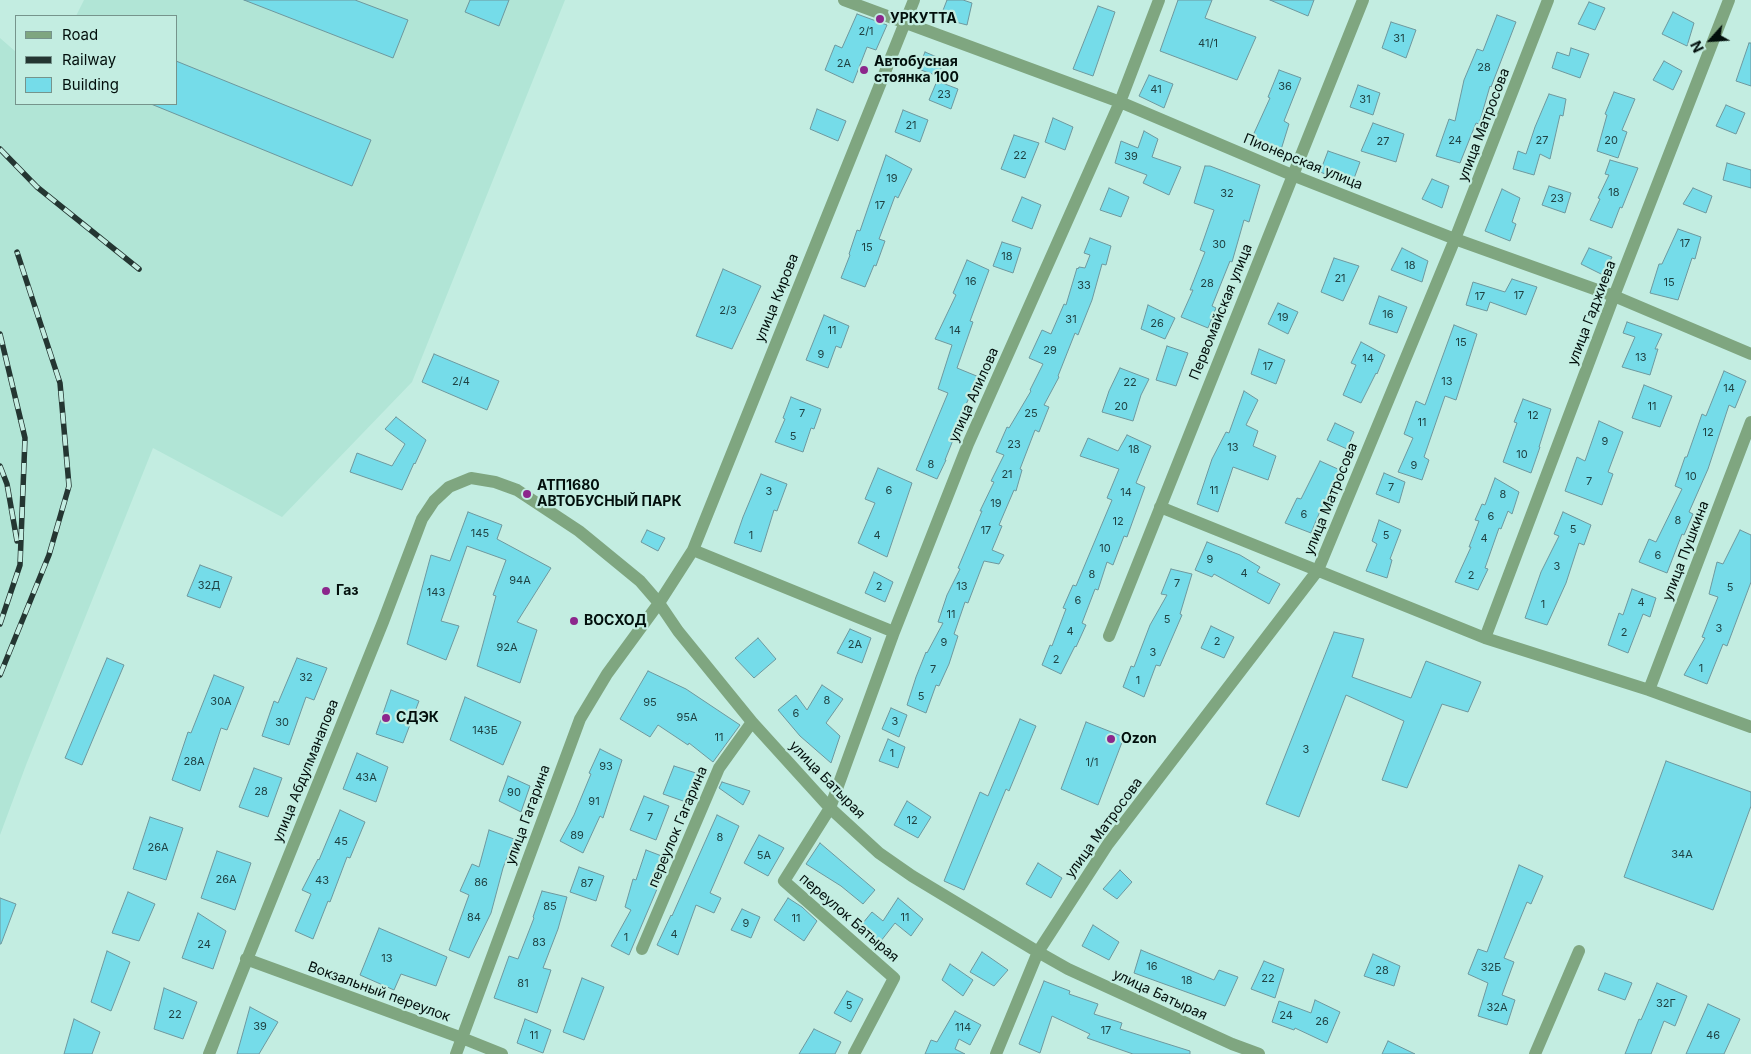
<!DOCTYPE html>
<meta charset="utf-8">
<style>
body{margin:0}
#map{position:relative;width:1751px;height:1054px;overflow:hidden;background:#c3ede1;font-family:Inter,sans-serif}
canvas{display:block}
.legend{position:absolute;left:15px;top:15px;width:162px;height:90px;box-sizing:border-box;background:#c3ede1;border:1px solid #76948c;margin:0;padding:6px 9px;list-style:none;font-size:15px;color:#020f0c}
.legend li{display:flex;align-items:center;gap:10px;height:25px}
.legend b{width:25px;border:1px solid #76948c}
.north{position:absolute;left:1686px;top:15px;width:50px;height:50px;-webkit-text-stroke:4px #c3ede1;paint-order:stroke;rotate:244deg;font-size:14px;font-weight:700;line-height:20px;text-align:center;color:#020f0c}
.north::after{content:'';display:block;margin:auto;width:18px;height:22px;background:#020f0c;clip-path:polygon(50% 0,100% 100%,50% 72%,0 100%)}
</style>
<div id="map">
<canvas width="1751" height="1054"></canvas>
<ul class="legend">
<li><b style="height:6px;background:#7fa680"></b>Road</li>
<li><b style="height:6px;background:#243632"></b>Railway</li>
<li><b style="height:14px;background:#75dce9"></b>Building</li>
</ul>
<div class="north">N</div>
</div>
<script>
const g = document.querySelector('canvas').getContext('2d');
g.lineJoin = 'round';
function fillPath(path, color) { g.fillStyle = color; g.fill(path, 'evenodd'); }
const toPath = rows => new Path2D(rows.map(r => 'M' + r).join(''));
function stroke(path, color, width, dash) { g.strokeStyle = color; g.lineWidth = width; g.lineCap = dash ? 'butt' : 'round'; g.setLineDash(dash || []); g.stroke(path); }
function label(font, color, halo, rows, align = 'center') {
  g.font = font + ' Inter,sans-serif'; g.lineWidth = 4.5; g.setLineDash([]); g.textBaseline = 'middle'; g.strokeStyle = halo; g.fillStyle = color; for (const [text, x, y, turn = 0] of rows) {
    g.save(); g.translate(x, y); g.rotate((+turn || 0) * Math.PI / 180); g.textAlign = isNaN(turn) ? turn : align; if (halo) g.strokeText(text, 0, 0); g.fillText(text, 0, 0); g.restore();
  }
}
const built = toPath([
 [84,0,565,0,412,382,282,517,153,448,26,765,0,835,0,38,16,52,16,104,176,104,176,16,76,16]
]);
const building = toPath([
 [244,0,355,0,408,20,393,58,244,0],
 [470,0,509,0,499,26,465,12,470,0],
 [947,0,963,0,972,3,967,25,940,18,947,0],
 [1178,0,1212,0,1205,18,1256,37,1237,80,1160,51,1178,0],
 [1270,0,1314,0,1308,16,1270,0],
 [1589,2,1605,8,1595,30,1578,24,1589,2],
 [1098,6,1115,12,1093,76,1073,69,1098,6],
 [1673,12,1694,23,1687,46,1662,34,1673,12],
 [857,14,887,25,876,50,867,47,853,83,825,70,835,45,842,48,857,14],
 [1497,15,1516,22,1491,87,1490,86,1479,124,1476,123,1460,163,1436,156,1449,119,1455,121,1464,80,1477,49,1483,51,1497,15],
 [1391,22,1416,30,1406,58,1382,48,1391,22],
 [1749,43,1751,43,1751,86,1736,81,1749,43],
 [1571,48,1589,54,1580,78,1552,68,1557,52,1569,56,1571,48],
 [925,52,944,60,938,76,918,69,925,52],
 [176,61,371,140,352,186,151,104,176,104,176,61],
 [1664,61,1682,71,1673,90,1653,80,1664,61],
 [1279,70,1301,78,1284,121,1289,124,1280,153,1250,142,1270,98,1268,97,1279,70],
 [1149,75,1173,84,1164,108,1139,96,1149,75],
 [937,81,958,89,951,109,929,100,937,81],
 [1358,85,1380,93,1373,115,1350,107,1358,85],
 [1614,92,1635,99,1622,130,1627,132,1618,158,1597,151,1607,115,1605,114,1614,92],
 [1549,94,1566,99,1563,116,1560,115,1550,159,1540,154,1534,175,1513,169,1518,151,1526,154,1535,127,1549,94],
 [1726,105,1745,113,1736,134,1716,126,1726,105],
 [817,109,846,121,838,141,810,129,817,109],
 [903,110,928,120,920,142,895,132,903,110],
 [1053,118,1073,127,1065,150,1045,142,1053,118],
 [1373,123,1404,134,1396,162,1361,151,1373,123],
 [1144,131,1158,139,1152,157,1181,167,1169,195,1143,183,1147,175,1115,163,1121,141,1138,148,1144,131],
 [1014,135,1039,143,1025,178,1001,169,1014,135],
 [1328,151,1360,162,1352,184,1320,172,1328,151],
 [886,155,912,169,898,198,895,196,879,239,885,241,876,266,874,265,865,287,841,278,850,255,849,254,857,230,860,231,886,155],
 [1610,160,1638,168,1622,208,1620,207,1612,228,1590,220,1600,199,1598,198,1609,175,1605,174,1610,160],
 [1727,163,1751,170,1751,188,1723,180,1727,163],
 [1205,166,1210,166,1260,185,1249,222,1244,220,1232,262,1230,261,1212,306,1216,308,1208,328,1181,317,1193,290,1190,290,1205,252,1200,250,1214,210,1194,203,1205,166],
 [1432,179,1449,186,1442,208,1422,199,1432,179],
 [1549,186,1571,193,1565,213,1542,205,1549,186],
 [1109,188,1129,197,1121,217,1100,210,1109,188],
 [1693,188,1712,196,1706,213,1683,204,1693,188],
 [1502,189,1520,198,1512,222,1516,224,1510,241,1485,231,1502,189],
 [1022,197,1041,205,1032,229,1012,221,1022,197],
 [1678,229,1701,237,1695,259,1692,258,1678,300,1650,293,1659,264,1662,264,1678,229],
 [1090,238,1111,246,1106,265,1102,264,1092,300,1078,335,1075,333,1058,376,1059,377,1044,405,1049,407,1039,432,1035,430,1020,469,1022,470,1016,491,1014,490,999,525,1002,526,992,550,1004,555,999,564,984,561,968,603,965,602,954,634,958,636,949,664,939,686,936,685,926,713,907,705,916,677,926,652,927,653,943,623,938,622,947,595,960,569,958,568,982,511,980,511,994,482,991,481,1004,455,996,452,1007,427,1009,428,1031,391,1030,390,1043,364,1029,358,1042,330,1051,334,1064,304,1066,305,1077,268,1078,269,1079,267,1085,268,1090,255,1084,253,1090,238],
 [1002,242,1021,248,1013,273,993,266,1002,242],
 [1402,248,1428,261,1422,282,1391,270,1402,248],
 [1589,248,1612,257,1603,275,1581,264,1589,248],
 [1334,258,1359,266,1343,301,1321,292,1334,258],
 [967,260,989,270,970,321,973,322,957,368,979,377,959,419,961,420,945,460,946,460,937,479,916,470,948,393,938,389,952,345,935,339,956,295,953,293,967,260],
 [723,269,761,286,732,349,696,336,723,269],
 [1512,279,1537,287,1526,315,1490,302,1487,311,1466,305,1473,282,1505,292,1512,279],
 [1379,296,1407,307,1397,333,1369,324,1379,296],
 [1278,303,1298,312,1288,334,1268,324,1278,303],
 [1148,305,1175,318,1165,339,1141,329,1148,305],
 [824,315,849,326,841,348,836,346,828,368,806,360,824,315],
 [1627,322,1662,334,1655,349,1658,349,1650,375,1622,367,1635,337,1623,333,1627,322],
 [1454,325,1477,334,1456,400,1445,396,1424,457,1429,460,1422,480,1398,472,1413,438,1404,434,1416,401,1425,405,1454,325],
 [1361,342,1385,355,1377,374,1376,373,1361,403,1343,395,1356,365,1351,363,1361,342],
 [1167,346,1188,353,1176,386,1156,380,1167,346],
 [1259,349,1285,360,1276,384,1251,374,1259,349],
 [434,354,499,381,487,410,422,382,434,354],
 [1120,368,1149,379,1141,395,1133,421,1102,412,1109,391,1120,368],
 [1724,371,1746,381,1735,408,1729,405,1708,469,1689,512,1693,514,1684,535,1682,534,1667,573,1639,562,1649,539,1656,542,1682,489,1675,486,1685,457,1687,457,1702,414,1706,416,1724,371],
 [1644,385,1672,396,1660,427,1632,418,1644,385],
 [1244,391,1258,400,1246,425,1258,431,1253,446,1276,456,1268,480,1233,467,1218,512,1197,504,1212,459,1226,432,1229,433,1244,391],
 [791,397,821,409,814,429,811,428,803,452,775,442,785,419,783,418,791,397],
 [1523,399,1551,409,1539,447,1540,447,1531,473,1503,462,1517,423,1514,422,1523,399],
 [396,417,426,440,415,464,414,463,402,490,350,472,357,453,392,466,405,444,385,429,396,417],
 [1599,421,1623,432,1608,472,1613,474,1602,505,1565,491,1577,457,1585,461,1599,421],
 [1335,423,1354,432,1347,449,1327,440,1335,423],
 [1127,435,1151,446,1136,483,1145,487,1127,537,1124,536,1113,565,1107,562,1098,590,1095,589,1082,623,1086,625,1076,647,1075,646,1061,674,1042,665,1050,645,1052,646,1066,609,1063,608,1073,585,1076,586,1112,500,1107,498,1119,469,1080,456,1088,438,1118,451,1127,435],
 [1320,461,1340,470,1328,498,1326,497,1311,533,1285,523,1297,498,1301,499,1320,461],
 [878,468,912,483,887,557,858,543,875,503,865,499,878,468],
 [1384,473,1405,482,1399,503,1376,494,1384,473],
 [761,474,787,484,777,511,774,510,761,552,734,543,743,517,761,474],
 [1495,478,1519,492,1512,514,1508,511,1501,529,1499,528,1485,568,1488,569,1478,590,1455,582,1471,547,1469,547,1479,521,1475,520,1482,504,1485,505,1495,478],
 [468,512,502,525,497,539,551,568,517,622,537,630,520,683,477,666,496,596,493,595,506,560,467,546,441,621,459,626,446,660,407,644,431,555,450,561,468,512],
 [1563,512,1591,525,1584,545,1579,543,1566,583,1547,625,1525,618,1541,572,1559,536,1554,534,1563,512],
 [1379,520,1401,530,1390,559,1392,560,1387,578,1366,571,1377,544,1372,541,1379,520],
 [647,530,665,538,658,551,641,542,647,530],
 [1740,530,1751,535,1751,582,1727,646,1723,644,1707,684,1684,675,1705,638,1702,637,1718,597,1709,594,1717,562,1723,564,1740,530],
 [1207,542,1240,555,1260,567,1257,572,1280,584,1269,604,1214,574,1212,577,1195,570,1207,542],
 [200,565,232,577,220,608,187,596,200,565],
 [1171,569,1192,574,1180,614,1182,615,1160,666,1156,665,1144,697,1123,687,1131,666,1134,667,1150,625,1167,595,1161,594,1171,569],
 [874,572,893,582,885,602,865,593,874,572],
 [1632,589,1656,598,1650,617,1643,614,1628,653,1608,645,1619,613,1623,615,1632,589],
 [1211,626,1234,637,1224,658,1201,648,1211,626],
 [850,629,871,638,862,663,837,653,850,629],
 [1334,632,1364,639,1352,677,1411,698,1426,661,1481,682,1468,712,1442,704,1407,788,1382,780,1404,721,1346,695,1299,817,1266,804,1334,632],
 [758,638,776,659,754,678,735,658,758,638],
 [107,658,124,665,82,765,65,758,107,658],
 [297,658,327,668,314,700,306,697,289,745,262,736,274,701,278,703,297,658],
 [648,671,686,689,740,725,713,762,689,743,688,745,658,725,650,737,620,719,648,671],
 [214,675,244,687,227,730,221,728,200,791,172,780,188,732,191,733,214,675],
 [822,685,843,699,826,723,840,736,831,763,800,736,778,710,796,695,807,710,822,685],
 [391,690,419,701,403,743,376,734,391,690],
 [465,697,521,722,503,765,450,740,465,697],
 [891,708,907,715,899,737,882,729,891,708],
 [1020,719,1036,726,1009,791,1006,789,964,890,944,881,980,792,988,796,1020,719],
 [1086,722,1124,737,1098,805,1061,789,1086,722],
 [888,739,905,747,898,768,879,761,888,739],
 [600,749,622,760,603,818,600,816,583,853,560,841,574,815,591,774,589,773,600,749],
 [357,753,388,767,376,802,343,789,357,753],
 [1666,761,1751,792,1751,806,1713,910,1624,877,1666,761],
 [674,766,699,774,689,803,663,794,674,766],
 [254,768,282,778,268,817,239,807,254,768],
 [508,776,530,786,521,812,499,801,508,776],
 [722,782,750,791,743,805,719,788,722,782],
 [644,796,669,806,656,840,630,830,644,796],
 [907,801,931,817,918,838,894,825,907,801],
 [340,810,365,822,350,858,347,857,330,902,328,901,313,939,295,931,311,894,302,890,318,859,319,860,340,810],
 [717,815,739,826,710,893,721,898,714,913,696,905,678,955,657,945,671,915,672,916,717,815],
 [150,817,183,828,166,880,133,869,150,817],
 [489,830,514,839,503,868,491,913,469,958,449,950,469,895,460,891,472,864,479,867,489,830],
 [759,835,784,848,768,876,744,863,759,835],
 [820,843,875,890,863,904,841,886,806,864,820,843],
 [646,850,667,858,660,882,629,955,611,946,631,910,625,907,633,879,636,880,646,850],
 [217,851,251,863,235,910,201,898,217,851],
 [1038,863,1062,878,1051,898,1026,884,1038,863],
 [1519,865,1543,876,1531,904,1527,902,1504,958,1514,962,1502,995,1515,1000,1507,1025,1478,1016,1488,983,1468,974,1478,949,1487,952,1519,865],
 [579,867,604,876,596,901,570,892,579,867],
 [1120,870,1132,882,1117,899,1103,889,1120,870],
 [542,891,567,897,558,929,543,968,551,970,537,1013,494,998,509,956,518,959,534,918,533,917,542,891],
 [128,892,155,904,139,941,112,933,128,892],
 [0,898,16,904,1,944,0,944,0,898],
 [788,898,802,907,817,921,804,941,774,920,788,898],
 [898,898,923,919,911,936,895,923,877,946,870,941,872,939,858,929,872,912,883,921,898,898],
 [742,909,760,917,751,938,731,930,742,909],
 [198,913,226,931,213,969,182,958,198,913],
 [1093,925,1119,942,1109,960,1082,946,1093,925],
 [379,928,447,957,436,986,401,974,394,990,360,975,379,928],
 [1141,950,1214,980,1219,970,1238,977,1225,1006,1134,973,1141,950],
 [107,951,130,962,111,1011,91,1002,107,951],
 [982,952,1008,970,994,986,970,972,982,952],
 [1373,954,1400,966,1394,986,1364,976,1373,954],
 [1264,961,1284,969,1275,998,1251,989,1264,961],
 [950,964,973,980,963,996,942,980,950,964],
 [1605,973,1632,983,1625,1000,1598,990,1605,973],
 [582,978,604,987,584,1040,563,1032,582,978],
 [1044,981,1070,991,1069,994,1098,1004,1094,1014,1122,1023,1120,1029,1190,1051,1190,1054,1133,1054,1087,1038,1090,1034,1052,1016,1040,1053,1019,1044,1044,981],
 [1657,983,1687,996,1675,1026,1664,1021,1651,1054,1625,1054,1639,1019,1641,1020,1657,983],
 [164,988,197,1002,183,1039,154,1029,164,988],
 [847,991,863,999,851,1022,834,1013,847,991],
 [1315,1000,1340,1012,1327,1043,1295,1028,1294,1030,1272,1022,1279,1001,1311,1013,1315,1000],
 [1708,1004,1740,1019,1724,1054,1686,1054,1708,1004],
 [250,1007,278,1022,259,1054,237,1054,250,1007],
 [955,1011,981,1025,970,1045,959,1039,955,1049,965,1054,925,1054,931,1040,937,1042,955,1011],
 [74,1019,100,1032,92,1054,64,1054,74,1019],
 [525,1019,551,1030,543,1053,517,1043,525,1019],
 [814,1029,841,1042,835,1054,799,1054,814,1029],
 [1388,1041,1415,1054,1382,1054,1388,1041]
]);
const minor = toPath([
 [844,0,1120,102,1292,175,1455,239,1614,296,1751,354],
 [1160,507,1485,638,1649,690,1751,727],
 [693,550,894,632],
 [1109,636,1363,0],
 [1485,638,1614,296,1729,0],
 [1649,690,1751,422],
 [642,949,719,768,752,722],
 [246,959,462,1038,502,1054],
 [209,1054,383,622,422,519,434,501,449,487,471,478,495,482,517,490,579,531,640,581,659,603,678,631,752,722,830,808,879,853,912,876,1038,952,1068,969,1232,1044,1259,1054],
 [456,1054,580,719,607,674,659,603,693,550,914,0],
 [854,1054,894,978,784,881,830,808,894,632,968,444,1120,102,1159,0],
 [996,1054,1038,952,1108,844,1318,570,1455,239,1548,0],
 [1535,1054,1579,951]
]);
const rail = toPath([
 [0,149,37,187,139,269],
 [0,334,25,438,20,565,0,624],
 [0,466,7,484,17,541],
 [0,675,49,555,69,486,60,383,17,252]
]);
const markers = [
 [880,19,5,"#8c268c"],
 [864,70,5,"#8c268c"],
 [527,494,5,"#8c268c"],
 [326,591,5,"#8c268c"],
 [574,621,5,"#8c268c"],
 [386,718,5,"#8c268c"],
 [1111,739,5,"#8c268c"]
];
const numberNames = [
 ["2/1",866,32],
 ["31",1399,39],
 ["41/1",1208,44],
 ["2А",844,64],
 ["28",1484,68],
 ["36",1285,87],
 ["41",1156,90],
 ["23",944,95],
 ["31",1365,100],
 ["21",911,126],
 ["24",1455,141],
 ["27",1542,141],
 ["20",1611,141],
 ["27",1383,142],
 ["22",1020,156],
 ["39",1131,157],
 ["19",892,179],
 ["18",1614,193],
 ["32",1227,194],
 ["23",1557,199],
 ["17",880,206],
 ["17",1685,244],
 ["30",1219,245],
 ["15",867,248],
 ["18",1007,257],
 ["18",1410,266],
 ["21",1340,279],
 ["16",971,282],
 ["15",1669,283],
 ["28",1207,284],
 ["33",1084,286],
 ["17",1519,296],
 ["17",1480,297],
 ["2/3",728,311],
 ["16",1388,315],
 ["19",1283,318],
 ["31",1071,320],
 ["26",1157,324],
 ["11",832,331],
 ["14",955,331],
 ["15",1461,343],
 ["29",1050,351],
 ["9",821,355],
 ["13",1641,358],
 ["14",1368,359],
 ["17",1268,367],
 ["2/4",461,382],
 ["13",1447,382],
 ["22",1130,383],
 ["14",1729,389],
 ["20",1121,407],
 ["11",1652,407],
 ["7",802,414],
 ["25",1031,414],
 ["12",1533,416],
 ["11",1422,423],
 ["12",1708,433],
 ["5",793,437],
 ["9",1605,442],
 ["23",1014,445],
 ["13",1233,448],
 ["18",1134,450],
 ["10",1522,455],
 ["8",931,465],
 ["9",1414,466],
 ["21",1007,475],
 ["10",1691,477],
 ["7",1589,482],
 ["7",1391,488],
 ["6",889,491],
 ["11",1214,491],
 ["3",769,492],
 ["14",1126,493],
 ["8",1503,495],
 ["19",996,504],
 ["6",1304,515],
 ["6",1491,517],
 ["8",1678,521],
 ["12",1118,522],
 ["5",1573,530],
 ["17",986,531],
 ["145",480,534],
 ["1",751,536],
 ["4",877,536],
 ["5",1386,536],
 ["4",1484,539],
 ["10",1105,549],
 ["6",1658,556],
 ["9",1210,560],
 ["3",1557,567],
 ["4",1244,574],
 ["8",1092,575],
 ["2",1471,576],
 ["94А",520,581],
 ["7",1177,584],
 ["32Д",209,586],
 ["2",879,587],
 ["13",962,587],
 ["5",1730,588],
 ["143",436,593],
 ["6",1078,601],
 ["4",1641,603],
 ["1",1543,605],
 ["11",951,615],
 ["5",1167,620],
 ["3",1719,629],
 ["4",1070,632],
 ["2",1624,633],
 ["2",1217,642],
 ["9",944,643],
 ["2А",855,645],
 ["92А",507,648],
 ["3",1153,653],
 ["2",1056,660],
 ["1",1701,669],
 ["7",933,670],
 ["32",306,678],
 ["1",1138,681],
 ["5",921,697],
 ["8",827,701],
 ["30А",221,702],
 ["95",650,703],
 ["6",796,714],
 ["95А",687,718],
 ["3",895,722],
 ["30",282,723],
 ["143Б",485,731],
 ["11",719,738],
 ["3",1306,750],
 ["1",892,754],
 ["28А",194,762],
 ["1/1",1092,763],
 ["93",606,767],
 ["43А",366,778],
 ["28",261,792],
 ["90",514,793],
 ["91",594,802],
 ["7",650,818],
 ["12",912,821],
 ["89",577,836],
 ["8",720,838],
 ["45",341,842],
 ["26А",158,848],
 ["34А",1682,855],
 ["5А",764,856],
 ["26А",226,880],
 ["43",322,881],
 ["86",481,883],
 ["87",587,884],
 ["85",550,907],
 ["84",474,918],
 ["11",905,918],
 ["11",796,919],
 ["9",746,924],
 ["4",674,935],
 ["1",626,938],
 ["83",539,943],
 ["24",204,945],
 ["13",387,959],
 ["16",1152,967],
 ["32Б",1491,968],
 ["28",1382,971],
 ["22",1268,979],
 ["18",1187,981],
 ["81",523,984],
 ["32Г",1666,1004],
 ["5",849,1006],
 ["32А",1497,1008],
 ["22",175,1015],
 ["24",1286,1016],
 ["26",1322,1022],
 ["39",260,1027],
 ["114",963,1028],
 ["17",1106,1031],
 ["11",534,1036],
 ["46",1713,1036]
];
const poiNames = [
 ["УРКУТТА",890,19],
 ["Автобусная",874,62],
 ["стоянка 100",874,78],
 ["АТП1680",537,486],
 ["АВТОБУСНЫЙ ПАРК",537,502],
 ["Газ",336,591],
 ["ВОСХОД",584,621],
 ["СДЭК",396,718],
 ["Ozon",1121,739]
];
const streetNames = [
 ["улица Матросова",1484,125,-69],
 ["Пионерская улица",1303,162,22],
 ["улица Кирова",777,298,-68],
 ["Первомайская улица",1221,312,-68],
 ["улица Гаджиева",1592,313,-69],
 ["улица Алилова",974,395,-66],
 ["улица Матросова",1331,499,-68],
 ["улица Пушкина",1686,551,-69],
 ["улица Абдулманапова",306,771,-68],
 ["улица Батырая",827,780,46],
 ["улица Гагарина",528,815,-70],
 ["переулок Гагарина",678,827,-67],
 ["улица Матросова",1104,828,-54],
 ["переулок Батырая",849,918,41],
 ["Вокзальный переулок",379,992,20],
 ["улица Батырая",1160,995,25]
];
fillPath(built, '#b1e5d6');
fillPath(building, '#75dce9');
stroke(building, '#6e989e', 1);
stroke(minor, '#7fa680', 12);
stroke(rail, '#243632', 5.5);
stroke(rail, '#c3ede1', 4, [11]);
for (const [x, y, r, color] of markers) { const dot = new Path2D(); dot.arc(x, y, r, 0, 2 * Math.PI); g.fillStyle = color; g.fill(dot); stroke(dot, '#c3ede1', 2); }
label('11px', '#1f4243', null, numberNames);
label('bold 14px', '#020f0c', '#c3ede1', poiNames, 'left');
label('14px', '#020f0c', '#c3ede1', streetNames);
</script>
